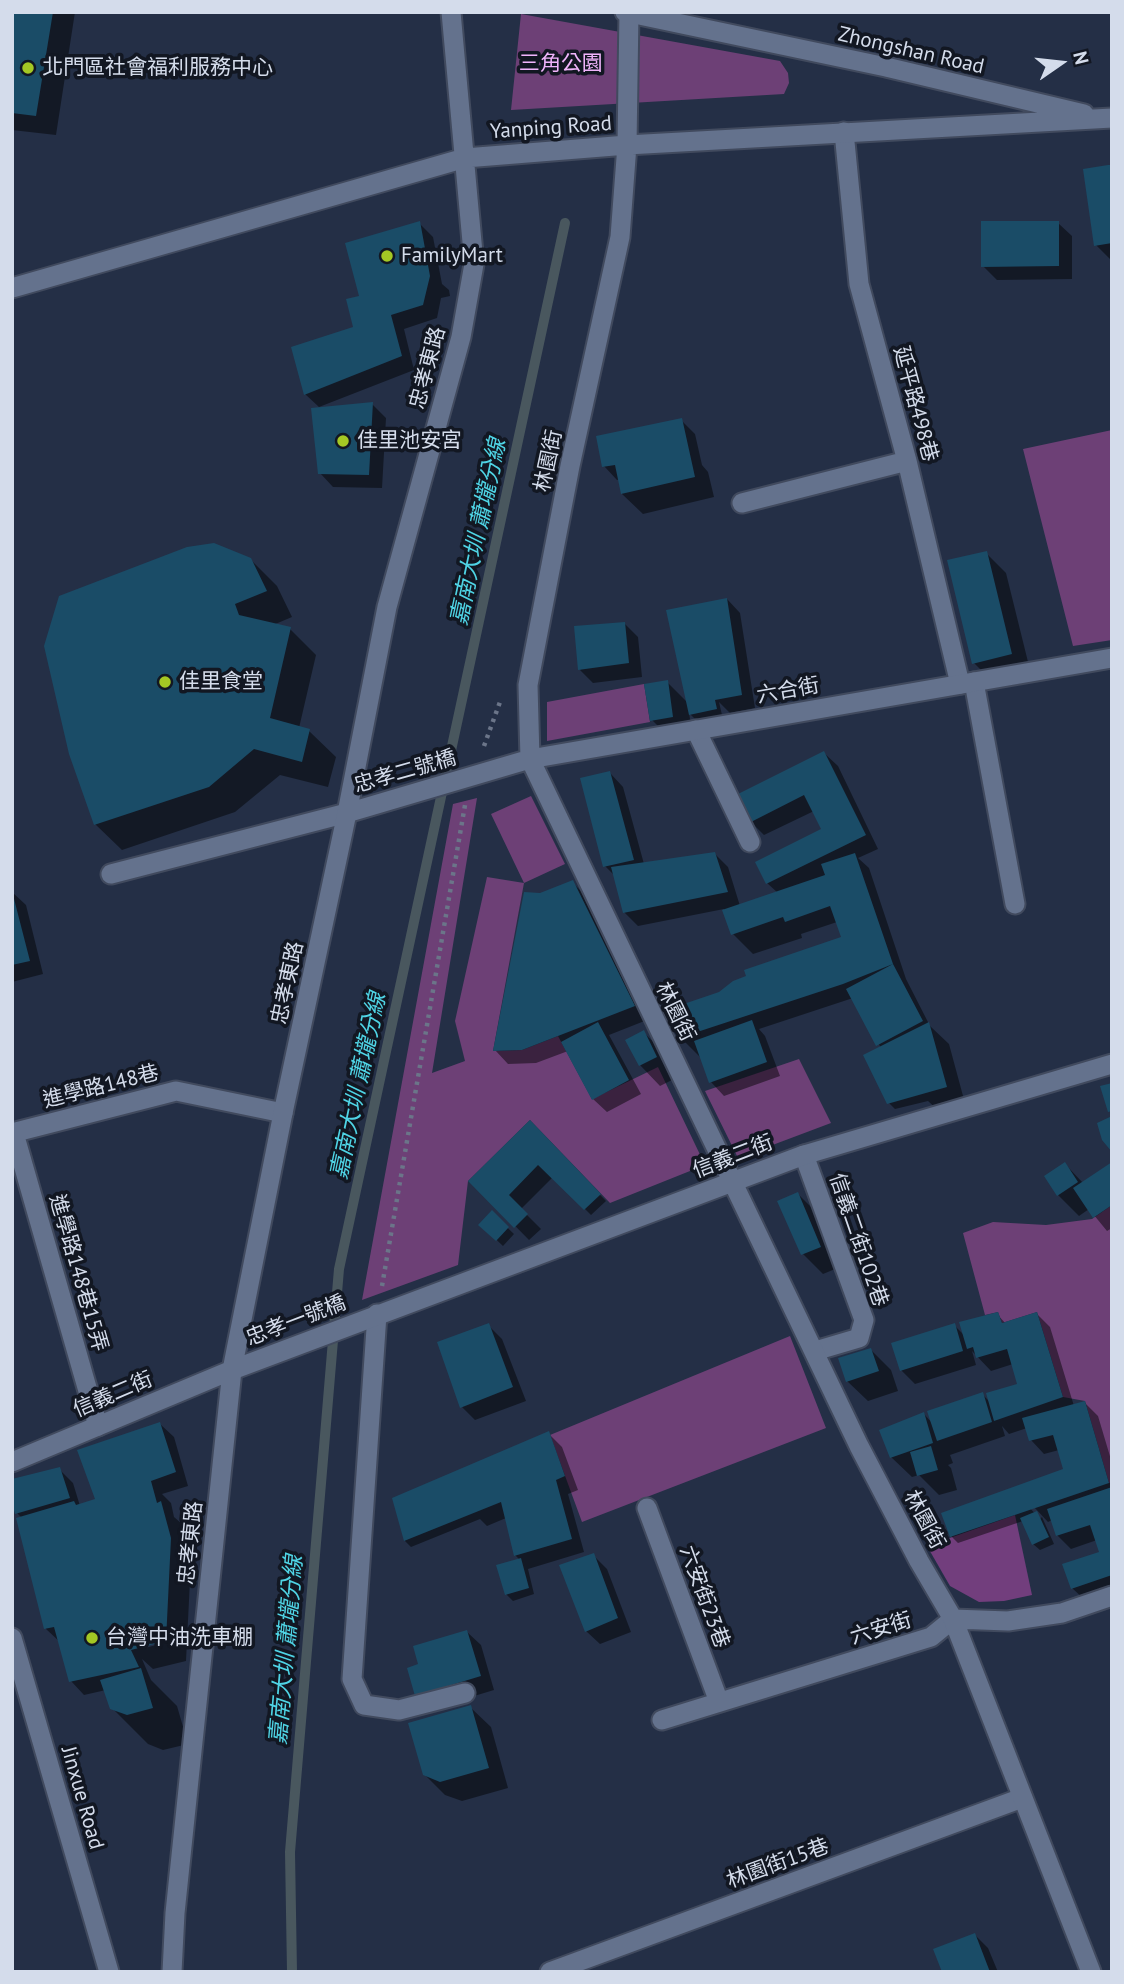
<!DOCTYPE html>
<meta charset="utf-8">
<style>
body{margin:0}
#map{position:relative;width:1124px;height:1984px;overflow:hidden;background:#242f46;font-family:"PT Sans",sans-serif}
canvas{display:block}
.frame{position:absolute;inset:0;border:14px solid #d4dceb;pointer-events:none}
.north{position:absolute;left:1026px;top:28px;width:70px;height:70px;-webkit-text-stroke:5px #121722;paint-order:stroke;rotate:76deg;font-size:19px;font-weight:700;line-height:28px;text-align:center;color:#d4dceb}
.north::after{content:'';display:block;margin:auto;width:24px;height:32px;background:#d4dceb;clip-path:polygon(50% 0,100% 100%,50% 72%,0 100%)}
</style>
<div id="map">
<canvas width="1124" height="1984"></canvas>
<div class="frame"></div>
<div class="north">N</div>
</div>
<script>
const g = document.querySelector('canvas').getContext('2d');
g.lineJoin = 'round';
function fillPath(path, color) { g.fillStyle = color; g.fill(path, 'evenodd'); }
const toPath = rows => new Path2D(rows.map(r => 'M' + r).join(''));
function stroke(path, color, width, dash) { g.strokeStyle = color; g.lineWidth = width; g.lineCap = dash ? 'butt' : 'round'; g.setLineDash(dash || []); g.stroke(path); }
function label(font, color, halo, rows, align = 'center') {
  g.font = font + ' "PT Sans","Noto Sans TC",sans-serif'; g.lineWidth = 7; g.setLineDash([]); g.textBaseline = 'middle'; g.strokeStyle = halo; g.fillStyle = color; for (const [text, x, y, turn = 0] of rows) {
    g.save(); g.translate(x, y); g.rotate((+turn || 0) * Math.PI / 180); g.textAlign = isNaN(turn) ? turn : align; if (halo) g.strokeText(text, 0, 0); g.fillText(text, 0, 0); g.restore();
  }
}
const green = toPath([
 [521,14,780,61,788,73,789,83,784,94,511,110],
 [1112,430,1112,640,1073,646,1023,449],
 [644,684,650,722,547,741,547,702],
 [531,796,565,864,524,883,493,1051,522,1050,558,1036,592,1099,658,1067,705,1165,610,1203,530,1120,468,1181,458,1265,362,1300,453,804,477,798,432,1073,465,1061,455,1021,487,877,524,883,491,814],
 [799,1059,831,1123,738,1158,705,1091],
 [1112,1205,1112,1482,1109,1483,1085,1401,1063,1397,1037,1312,1002,1323,998,1312,985,1315,963,1233,993,1222,1046,1225,1092,1219],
 [790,1336,826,1428,582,1522,550,1435]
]);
const forest = toPath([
 [1015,1515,1032,1595,1004,1601,979,1602,950,1586,927,1546]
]);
const shadow = toPath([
 [12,12,75,12,56,135,12,130],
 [1112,167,1112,259,1110,259,1096,245],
 [419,223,433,237,442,284,449,290,450,296,441,298,437,318,404,329,414,370,319,407,305,394,355,329,362,297],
 [1058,223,1072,236,1072,279,997,280,983,266],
 [372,404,386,418,382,488,333,487,320,473],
 [681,420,695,434,702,465,708,472,714,497,643,514,622,494,620,479,617,480,604,466],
 [986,553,1006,573,1031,674,994,683,974,663],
 [250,559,277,586,292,617,273,625,290,629,316,655,299,728,309,731,336,757,328,787,280,775,235,812,122,850,95,824],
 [727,599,740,613,755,708,730,713,719,702,722,715,697,721,689,713,693,737,672,740,652,720,667,682,688,703],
 [624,623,638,637,642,677,593,683,580,670],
 [824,753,838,766,878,849,858,858,869,868,906,979,930,1026,949,1044,966,1107,942,1114,928,1101,895,1109,889,1103,881,1048,853,998,759,1029,765,1036,780,1076,724,1096,711,1082,701,1058,681,1038,671,1010,719,993,749,977,843,938,837,922,801,934,802,938,753,954,733,934,724,909,638,926,624,912,615,876,605,866,610,773,623,787,644,864,715,854,728,867,740,906,778,893,767,883,824,830,814,811,764,835,751,822],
 [572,882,586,896,647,1020,609,1035,641,1094,607,1112,593,1099,568,1051,536,1063,508,1064,495,1050,540,895],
 [12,892,26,905,43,974,12,982],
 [643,1032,664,1052,676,1078,660,1086,640,1065],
 [530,1123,606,1201,591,1215,553,1177,521,1209,541,1229,529,1240,471,1181],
 [1065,1164,1083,1183,1112,1164,1112,1228,1107,1231,1089,1209,1079,1216,1058,1195,1046,1177],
 [798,1194,818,1214,840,1267,823,1274,803,1254],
 [492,1213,514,1234,503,1246,481,1225],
 [997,1314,1006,1324,1037,1314,1050,1327,1074,1406,1085,1403,1098,1416,1112,1463,1112,1593,1086,1601,1072,1588,1101,1553,1097,1540,1071,1549,1057,1535,1052,1520,1048,1522,1034,1507,1029,1507,1040,1519,1042,1517,1054,1544,1040,1550,1033,1544,1023,1521,958,1543,952,1537,943,1514,1065,1470,1059,1450,1044,1454,1031,1440,1027,1428,1009,1434,1002,1426,1005,1436,950,1455,953,1463,948,1465,951,1468,957,1490,939,1495,919,1475,912,1477,891,1457,924,1414,933,1424,982,1394,991,1403,1019,1385,1013,1364,991,1371,972,1351,976,1365,915,1384,901,1370,954,1325,965,1336],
 [488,1325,502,1339,526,1401,475,1420,462,1407],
 [871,1350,891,1370,898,1391,868,1401,847,1381],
 [160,1424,174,1437,188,1486,162,1494,171,1503,174,1517,181,1523,191,1560,186,1661,153,1669,142,1659,151,1680,177,1706,188,1744,163,1750,148,1744,112,1708,106,1690,84,1695,71,1681,61,1643,46,1629,22,1518,17,1513,59,1469,73,1483,80,1506,98,1500],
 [174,1637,175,1640,141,1649,141,1645],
 [548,1433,562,1447,578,1490,568,1494,584,1552,528,1569,534,1594,513,1601,506,1594,520,1560,515,1555,506,1518,487,1526,480,1519,411,1547,405,1541,394,1499],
 [593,1555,607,1569,631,1632,600,1644,586,1631],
 [467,1632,481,1645,494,1690,431,1709,417,1695,420,1666],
 [470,1707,491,1727,508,1788,462,1801,445,1795,424,1774],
 [975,1935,988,1948,998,1972,944,1972]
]);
const stream = toPath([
 [292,1972,290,1852,339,1269,565,223]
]);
const building = toPath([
 [12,12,53,12,36,116,12,113],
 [1108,165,1112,165,1112,243,1094,246,1083,169],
 [420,221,430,276,423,305,391,315,402,356,304,395,291,347,353,327,346,299,359,296,345,243],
 [981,221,1059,221,1059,266,981,267],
 [373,402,369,475,318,474,311,408],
 [682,418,695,477,621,494,615,465,602,467,596,436],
 [214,543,251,558,267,591,235,604,239,615,291,627,270,718,310,729,302,762,254,749,209,787,94,825,69,754,44,646,59,596,187,547],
 [987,551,1012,654,972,664,947,560],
 [727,598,742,695,715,700,717,709,689,715,666,610],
 [625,622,629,663,578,670,574,626],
 [668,680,673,717,650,721,644,684],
 [824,751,866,835,766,884,755,862,821,829,804,795,749,823,736,795],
 [610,771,634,860,603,867,580,778],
 [715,852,728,892,623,913,611,867],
 [855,853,893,964,843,984,679,1038,669,1009,719,992,733,981,746,976,744,970,841,937,830,906,785,922,783,917,731,935,722,910,825,875,821,864],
 [573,880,635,1006,522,1050,493,1051,524,892,540,893],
 [12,891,30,961,12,965],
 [893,964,923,1021,876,1046,846,989],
 [752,1020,767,1062,709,1083,694,1041],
 [598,1022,629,1080,592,1100,561,1042],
 [929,1022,947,1087,887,1104,863,1055],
 [644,1030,657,1057,639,1066,625,1040],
 [1112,1083,1112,1111,1108,1112,1100,1086],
 [1112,1116,1112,1152,1102,1140,1097,1123],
 [530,1120,601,1194,584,1210,538,1165,509,1195,528,1214,514,1228,468,1181],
 [1065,1162,1078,1182,1057,1196,1044,1176],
 [1112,1162,1112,1205,1093,1218,1073,1188],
 [798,1192,821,1247,801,1255,777,1201],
 [492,1210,509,1227,496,1241,478,1225],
 [998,1312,1002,1323,1037,1312,1063,1397,994,1421,986,1393,1017,1384,1007,1349,976,1358,973,1347,967,1349,959,1322],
 [489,1323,513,1387,460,1408,437,1342],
 [955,1323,963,1351,900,1371,891,1343],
 [871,1348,879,1371,846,1382,838,1358],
 [983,1392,992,1422,937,1441,927,1411],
 [1085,1401,1109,1483,950,1537,941,1513,1063,1469,1053,1435,1029,1441,1022,1418],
 [924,1412,933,1443,890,1458,879,1430],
 [160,1422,176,1472,151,1481,157,1503,161,1501,171,1538,166,1641,131,1650,139,1667,69,1682,54,1627,44,1629,16,1518,74,1501,76,1505,95,1499,77,1450],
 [549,1431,565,1476,556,1480,572,1539,514,1556,501,1502,404,1541,392,1498],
 [931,1446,938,1470,917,1476,910,1452],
 [60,1467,70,1498,15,1514,12,1503,12,1479],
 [1112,1487,1112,1575,1071,1589,1062,1564,1099,1552,1090,1525,1056,1536,1047,1509],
 [1037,1511,1049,1537,1032,1545,1020,1518],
 [594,1553,618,1618,585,1632,559,1565],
 [521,1558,529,1588,505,1595,496,1565],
 [467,1630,481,1676,415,1696,407,1668,418,1664,413,1646],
 [141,1668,153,1708,127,1715,110,1709,100,1680],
 [471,1705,489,1768,440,1782,423,1775,408,1723],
 [975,1933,990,1972,942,1972,933,1949]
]);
const path = toPath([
 [484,746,500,702],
 [382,1286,465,805]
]);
const service = toPath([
 [844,132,859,284,907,461,960,684],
 [742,503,907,461],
 [974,682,1015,904],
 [696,730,750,842],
 [111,874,347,813],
 [12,1133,176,1091,283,1113],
 [14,1133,98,1426],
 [804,1155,864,1320,859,1338,815,1351],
 [377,1314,352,1679,364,1705,399,1710,465,1693],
 [647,1508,719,1702],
 [662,1720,931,1637,953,1619],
 [550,1972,1022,1798]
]);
const minor = toPath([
 [625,12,886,67,1084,114],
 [629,12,627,145,620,237,570,466,528,685,530,759,859,1446,919,1561,953,1619,1091,1972],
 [12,288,465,158,627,145,1112,118],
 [347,813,530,759,1112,658],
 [12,1462,232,1370,804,1155,1112,1064],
 [953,1619,1008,1621,1062,1613,1112,1596],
 [12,1638,109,1972],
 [172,1972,175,1913,232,1370,283,1113,347,813,387,607,461,337,474,264,451,12]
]);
const markers = [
 [28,68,7,"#a4c824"],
 [387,256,7,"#a4c824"],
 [343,441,7,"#a4c824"],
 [165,682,7,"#a4c824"],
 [92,1638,7,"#a4c824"]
];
const streetNames = [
 ["Zhongshan Road",911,51,13],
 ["Yanping Road",551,128,-4],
 ["忠孝東路",428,368,-75],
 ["延平路498巷",915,404,75],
 ["林園街",549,461,-78],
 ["六合街",788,691,-10],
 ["忠孝二號橋",405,772,-16],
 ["忠孝東路",288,983,-78],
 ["林園街",675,1012,64],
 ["進學路148巷",101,1087,-14],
 ["信義二街",733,1157,-21],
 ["信義二街102巷",858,1240,71],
 ["進學路148巷15弄",78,1273,74],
 ["忠孝一號橋",296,1321,-21],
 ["信義二街",113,1395,-23],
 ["林園街",924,1520,62],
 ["忠孝東路",191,1543,-84],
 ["六安街23巷",704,1597,70],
 ["六安街",881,1629,-17],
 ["Jinxue Road",82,1798,74],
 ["林園街15巷",778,1864,-20]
];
const parkNames = [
 ["三角公園",561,64]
];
const poiNames = [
 ["北門區社會福利服務中心",42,68],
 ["FamilyMart",401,256],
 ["佳里池安宮",357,441],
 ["佳里食堂",179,682],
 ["台灣中油洗車棚",106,1638]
];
const waterNames = [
 ["嘉南大圳 蕭壠分線",479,532,-78],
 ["嘉南大圳 蕭壠分線",359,1086,-78],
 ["嘉南大圳 蕭壠分線",287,1650,-85]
];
fillPath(green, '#6d4076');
fillPath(forest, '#723e7d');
fillPath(shadow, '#0007');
stroke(stream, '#49575e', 10);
fillPath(building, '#1a4c67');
stroke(service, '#414a5e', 23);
stroke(minor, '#414a5e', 23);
stroke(path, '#6b7589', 4.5, [3.5, 5]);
stroke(service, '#64728d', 19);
stroke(minor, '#64728d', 19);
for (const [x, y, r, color] of markers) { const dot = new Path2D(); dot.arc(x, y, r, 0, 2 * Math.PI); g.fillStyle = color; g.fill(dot); stroke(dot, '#121722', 2.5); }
label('21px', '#d4dceb', '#121722', streetNames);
label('21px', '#f0b4fb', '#121722', parkNames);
label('21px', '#d4dceb', '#121722', poiNames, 'left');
label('italic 23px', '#4fd4e5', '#121722', waterNames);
</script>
